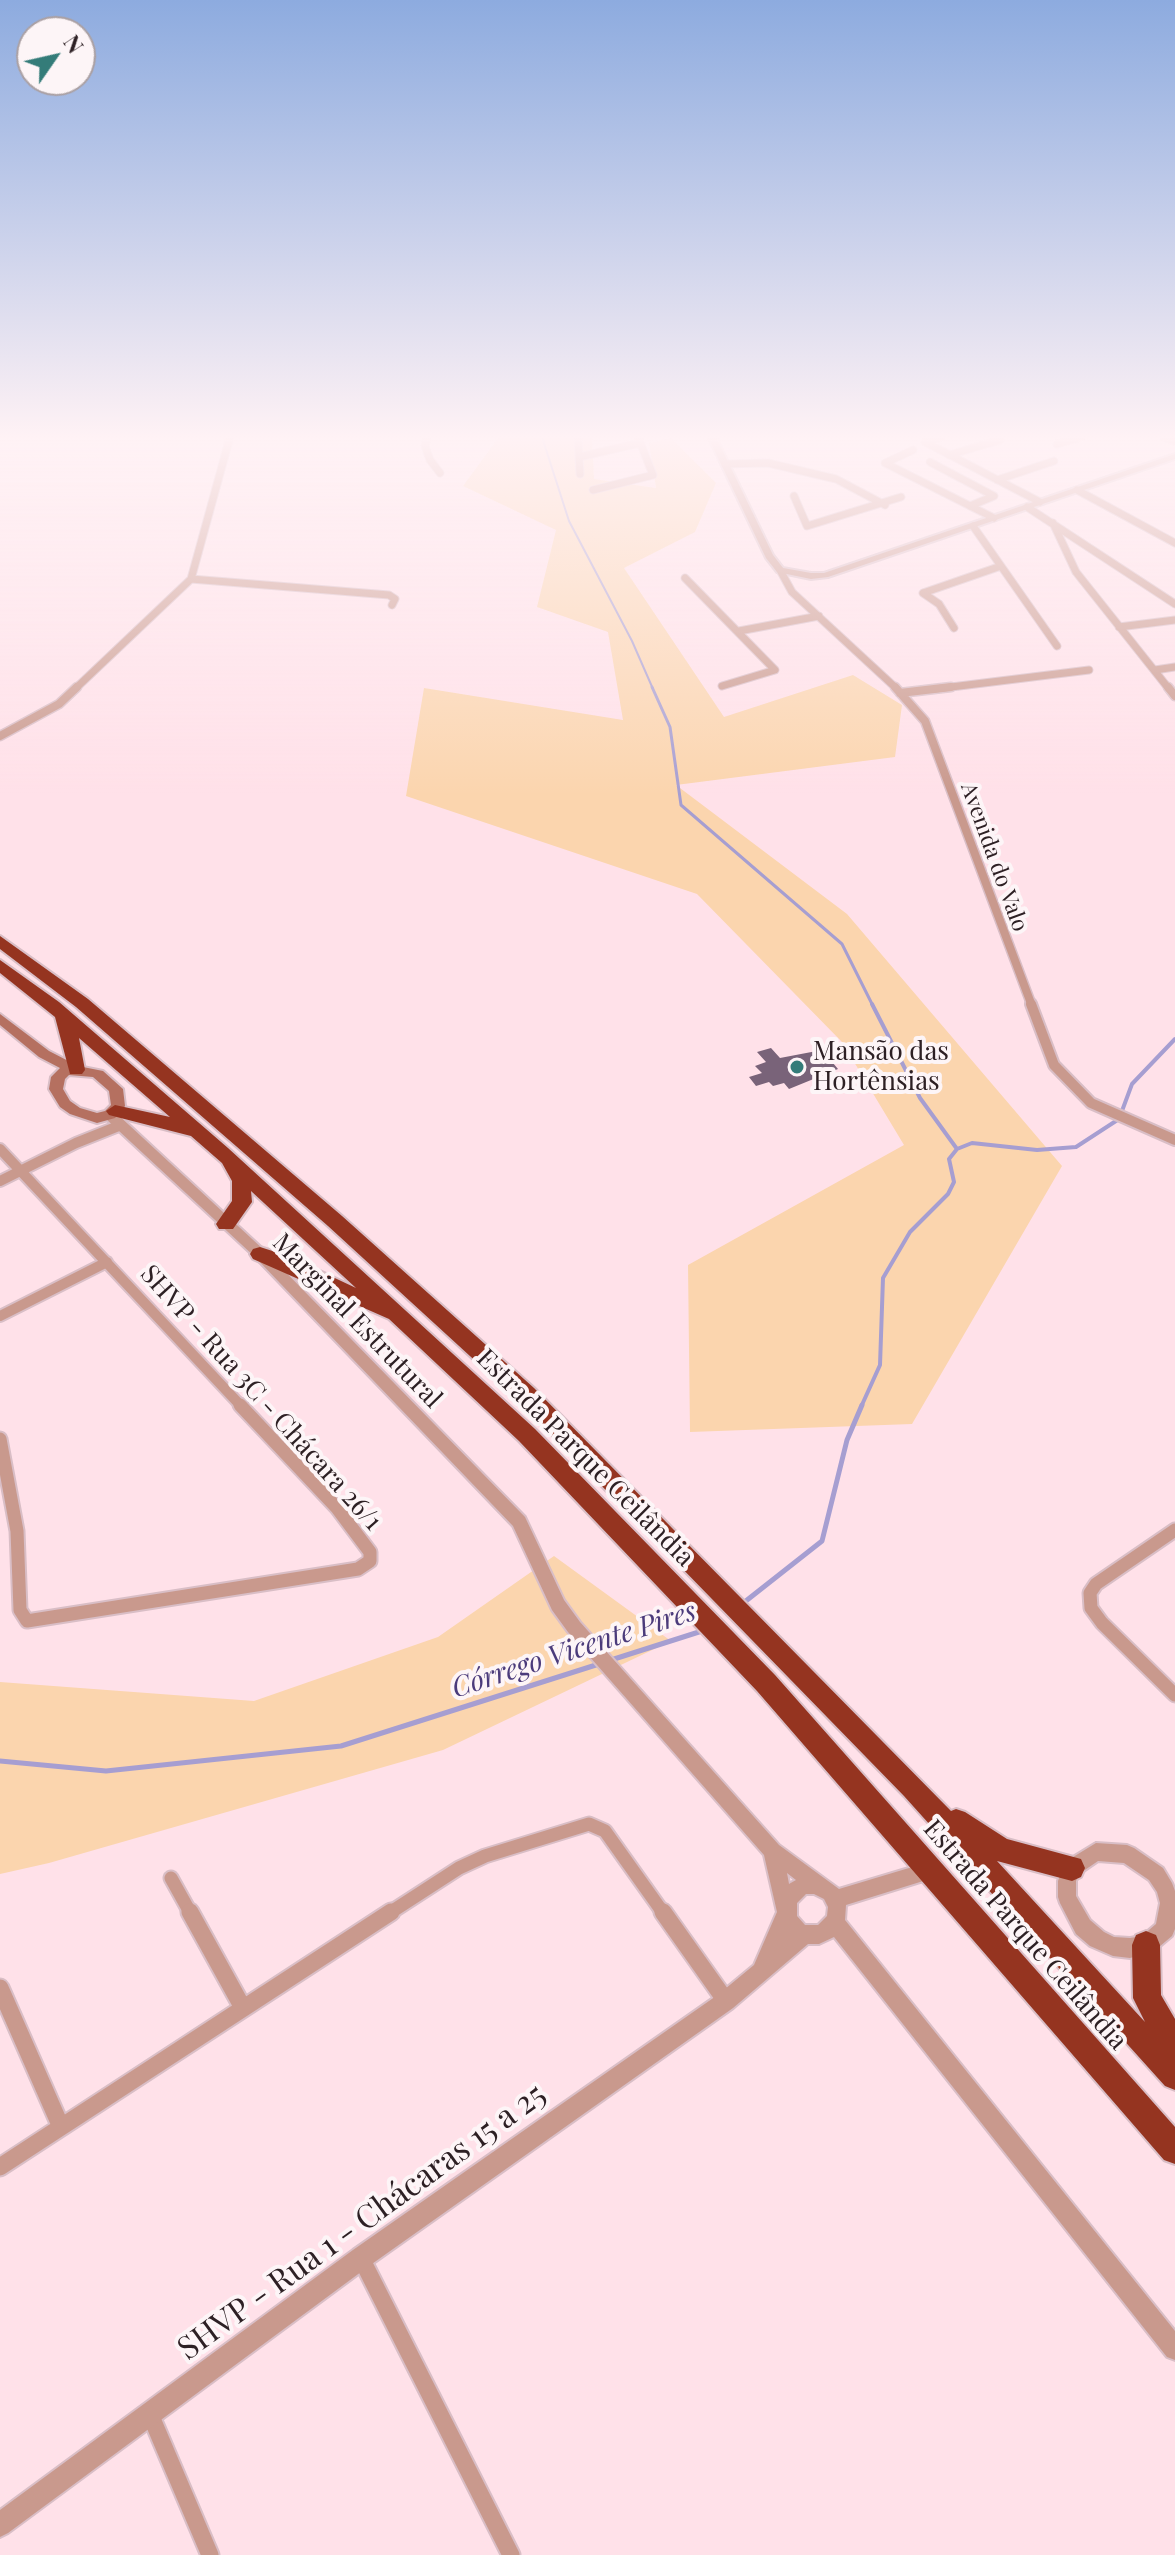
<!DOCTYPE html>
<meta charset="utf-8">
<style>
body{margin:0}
#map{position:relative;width:1175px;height:2555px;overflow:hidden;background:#ffe1e9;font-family:"Playfair Display",serif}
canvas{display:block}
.north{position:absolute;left:16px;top:16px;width:80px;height:80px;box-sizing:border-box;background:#fdf5f7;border:2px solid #aaa0a3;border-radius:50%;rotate:56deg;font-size:22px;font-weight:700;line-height:32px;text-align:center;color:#2d2024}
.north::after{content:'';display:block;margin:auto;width:28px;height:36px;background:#347c79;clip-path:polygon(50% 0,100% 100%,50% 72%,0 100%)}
</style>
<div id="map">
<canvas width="1175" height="2555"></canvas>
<div class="north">N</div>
</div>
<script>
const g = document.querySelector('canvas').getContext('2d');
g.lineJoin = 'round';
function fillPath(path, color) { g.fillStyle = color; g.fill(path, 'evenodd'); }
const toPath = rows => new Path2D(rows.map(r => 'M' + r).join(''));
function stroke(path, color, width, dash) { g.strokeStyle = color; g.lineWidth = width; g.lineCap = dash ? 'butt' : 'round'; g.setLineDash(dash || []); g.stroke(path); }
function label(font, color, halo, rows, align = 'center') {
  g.font = font + ' "Playfair Display",serif'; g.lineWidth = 8; g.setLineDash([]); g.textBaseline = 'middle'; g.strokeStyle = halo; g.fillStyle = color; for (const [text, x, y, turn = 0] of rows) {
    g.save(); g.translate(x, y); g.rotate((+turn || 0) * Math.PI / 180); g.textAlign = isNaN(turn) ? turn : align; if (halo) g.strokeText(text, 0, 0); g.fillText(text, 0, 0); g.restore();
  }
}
const green = toPath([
 [499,437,592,437,594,479,656,488,649,443,671,438,716,483,695,532,624,568,724,717,853,675,902,705,895,757,676,785,847,914,1062,1166,912,1424,690,1432,688,1265,904,1145,842,1042,697,894,406,796,424,688,623,720,608,632,537,607,556,530,463,486],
 [554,1556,671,1641,443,1750,49,1863,0,1874,0,1682,254,1701,438,1637]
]);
const streamFar3 = toPath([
 [542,437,569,521,632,641,653,689]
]);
const streamFar2 = toPath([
 [652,687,670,727,681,805,842,944,873,1006]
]);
const streamFar1 = toPath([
 [872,1004,920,1098,957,1149],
 [861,1407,880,1365,883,1278,910,1232,948,1194,954,1182,949,1159,957,1149,972,1143,1037,1150,1076,1147,1119,1119,1132,1084,1175,1039]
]);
const stream = toPath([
 [742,1604,822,1541,847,1440,862,1405],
 [611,1660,702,1631],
 [0,1761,106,1771,341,1746,599,1664]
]);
const building = toPath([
 [771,1048,780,1058,822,1050,838,1069,789,1089,784,1083,773,1086,769,1082,756,1086,749,1077,762,1073,755,1066,766,1062,757,1052]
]);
const minorFar4 = toPath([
 [427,437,425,446,430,460,440,473],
 [578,437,580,474],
 [1164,437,1175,441],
 [925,442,1040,502],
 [925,442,941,437],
 [1057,444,1081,437],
 [913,450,885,463,994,518],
 [949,455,1000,440],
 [579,457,640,443],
 [930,462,994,496,970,506],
 [725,464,768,463,836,479,885,505],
 [997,480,1054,461],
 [593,490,653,475,638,437],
 [1077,490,1175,543],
 [794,496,807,526,901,497],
 [1027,507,1175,604],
 [1053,523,1076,572,1169,689],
 [973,526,1057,646],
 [780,570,792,592,897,689],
 [685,578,775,670,722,686],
 [191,579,389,595,395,599,392,605],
 [923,593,1001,566],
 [923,593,939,604,954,628],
 [1119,627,1175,620],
 [739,631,819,616],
 [1155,670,1175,667],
 [75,689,191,579,230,437],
 [935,689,1089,670]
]);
const minorFar3 = toPath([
 [895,687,925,721,1032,1006],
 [1168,687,1175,696],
 [900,693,951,687],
 [0,736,59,704,77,687]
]);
const minorFar2 = toPath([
 [1031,1004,1054,1065,1091,1103,1175,1140],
 [0,1149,242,1407],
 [0,1181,76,1143,121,1125],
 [0,1316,107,1262]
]);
const minorFar1 = toPath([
 [0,1439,17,1531,20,1610,27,1621,358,1569,370,1561,370,1552,337,1508,240,1405],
 [1175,1530,1096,1584,1090,1593,1091,1608,1102,1623,1175,1695],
 [171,1878,191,1914],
 [388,1914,459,1868,485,1856,589,1824,605,1831,664,1914]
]);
const minor = toPath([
 [190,1912,243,2008],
 [663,1912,726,2001],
 [0,1988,61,2127],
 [0,2167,391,1912],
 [361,2258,511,2555],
 [150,2414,210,2555]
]);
const tertiary = toPath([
 [708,437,716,437,773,555,783,568,811,573,824,573,1175,454,1175,459,828,577,811,579,777,572,766,558,708,437],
 [110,1111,115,1112,265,1251,525,1517,564,1600,580,1622,779,1845,839,1889,929,1862,936,1865,938,1871,936,1877,846,1905,845,1920,1175,2331,1175,2360,1167,2357,834,1937,819,1944,808,1944,733,2008,369,2266,8,2533,0,2537,0,2510,353,2250,719,1994,754,1965,777,1912,764,1855,568,1632,552,1610,513,1526,255,1257,105,1118,104,1115,105,1112,110,1111],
 [787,1873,796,1880,789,1884,787,1873],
 [806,1894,814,1894,824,1899,828,1907,827,1916,818,1925,805,1925,797,1916,797,1903,806,1894],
 [1096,1843,1127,1845,1134,1848,1163,1868,1172,1883,1175,1891,1175,1929,1172,1936,1153,1952,1130,1958,1113,1956,1090,1946,1076,1934,1060,1903,1058,1897,1058,1881,1065,1862,1096,1843],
 [1098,1861,1124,1863,1149,1880,1157,1892,1160,1903,1156,1924,1142,1936,1130,1938,1114,1937,1104,1932,1090,1920,1076,1896,1076,1881,1079,1874,1098,1861]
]);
const secondary = toPath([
 [0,1014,49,1051,78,1066,103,1071,123,1089,125,1106,123,1109,115,1118,97,1123,70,1114,60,1107,49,1089,51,1077,60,1068,39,1057,0,1025,0,1014],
 [69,1075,93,1077,109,1091,111,1105,105,1111,97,1113,80,1108,70,1101,63,1089,65,1079,69,1075]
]);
const motorway = toPath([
 [0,936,88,999,342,1216,534,1388,951,1811,956,1809,965,1812,1007,1839,1081,1859,1085,1868,1081,1877,1072,1881,997,1861,1145,2022,1133,1998,1132,1945,1136,1935,1146,1931,1156,1935,1160,1945,1161,1995,1175,2019,1175,2090,1165,2086,904,1796,518,1400,328,1226,76,1007,0,949,0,936],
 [0,960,59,1002,228,1148,535,1429,775,1675,1175,2127,1175,2164,1164,2160,757,1691,519,1441,389,1319,253,1259,250,1254,253,1249,260,1247,288,1256,356,1288,251,1191,252,1202,233,1229,219,1229,216,1224,232,1201,232,1181,222,1163,191,1136,109,1115,106,1111,115,1105,170,1117,79,1038,85,1070,82,1074,70,1074,55,1017,0,973,0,960]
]);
const markers = [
 [797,1067,8,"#347c79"]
];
const farStreetnames = [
 ["Avenida do Valo",994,857,70]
];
const poiNames = [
 ["Mansão das",813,1052],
 ["Hortênsias",813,1082]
];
const streetNames = [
 ["Marginal Estrutural",357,1321,46],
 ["SHVP - Rua 3C - Chácara 26/1",261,1398,48],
 ["Estrada Parque Ceilândia",585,1458,45],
 ["Estrada Parque Ceilândia",1025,1935,49]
];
const waterNames = [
 ["Córrego Vicente Pires",574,1650,-18]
];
const nearStreetnames = [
 ["SHVP - Rua 1 - Chácaras 15 a 25",362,2222,-36]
];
fillPath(green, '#fbd5ae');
stroke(streamFar3, '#a69ed1', 2);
stroke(streamFar2, '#a69ed1', 3);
stroke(streamFar1, '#a69ed1', 4);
stroke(stream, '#a69ed1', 5);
fillPath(building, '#796379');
stroke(minorFar4, '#d9bec6', 9);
stroke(minorFar3, '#d9bec6', 11);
stroke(minorFar2, '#d9bec6', 14);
stroke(minorFar1, '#d9bec6', 17);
stroke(minor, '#d9bec6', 21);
stroke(tertiary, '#d9bec6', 4);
stroke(secondary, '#d9bec6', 4);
stroke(motorway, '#d9bec6', 4);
stroke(minorFar4, '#c9998d', 7);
stroke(minorFar3, '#c9998d', 8);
stroke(minorFar2, '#c9998d', 10);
stroke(minorFar1, '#c9998d', 13);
stroke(minor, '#c9998d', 17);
fillPath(tertiary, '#c9998d');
fillPath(secondary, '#b57060');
fillPath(motorway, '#953420');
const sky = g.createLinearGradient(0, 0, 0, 795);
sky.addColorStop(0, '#8dabdf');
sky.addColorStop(0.55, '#fff2f5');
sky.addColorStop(1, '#fff2f500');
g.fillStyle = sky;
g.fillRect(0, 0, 1175, 795);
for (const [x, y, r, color] of markers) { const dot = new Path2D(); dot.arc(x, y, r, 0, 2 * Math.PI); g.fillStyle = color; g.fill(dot); stroke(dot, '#fdf5f7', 3); }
label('22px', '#2d2024', '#fdf5f7', farStreetnames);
label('26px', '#2d2024', '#fdf5f7', poiNames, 'left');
label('26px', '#2d2024', '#fdf5f7', streetNames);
label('italic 28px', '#4b3b7b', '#fdf5f7', waterNames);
label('32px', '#2d2024', '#fdf5f7', nearStreetnames);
</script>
